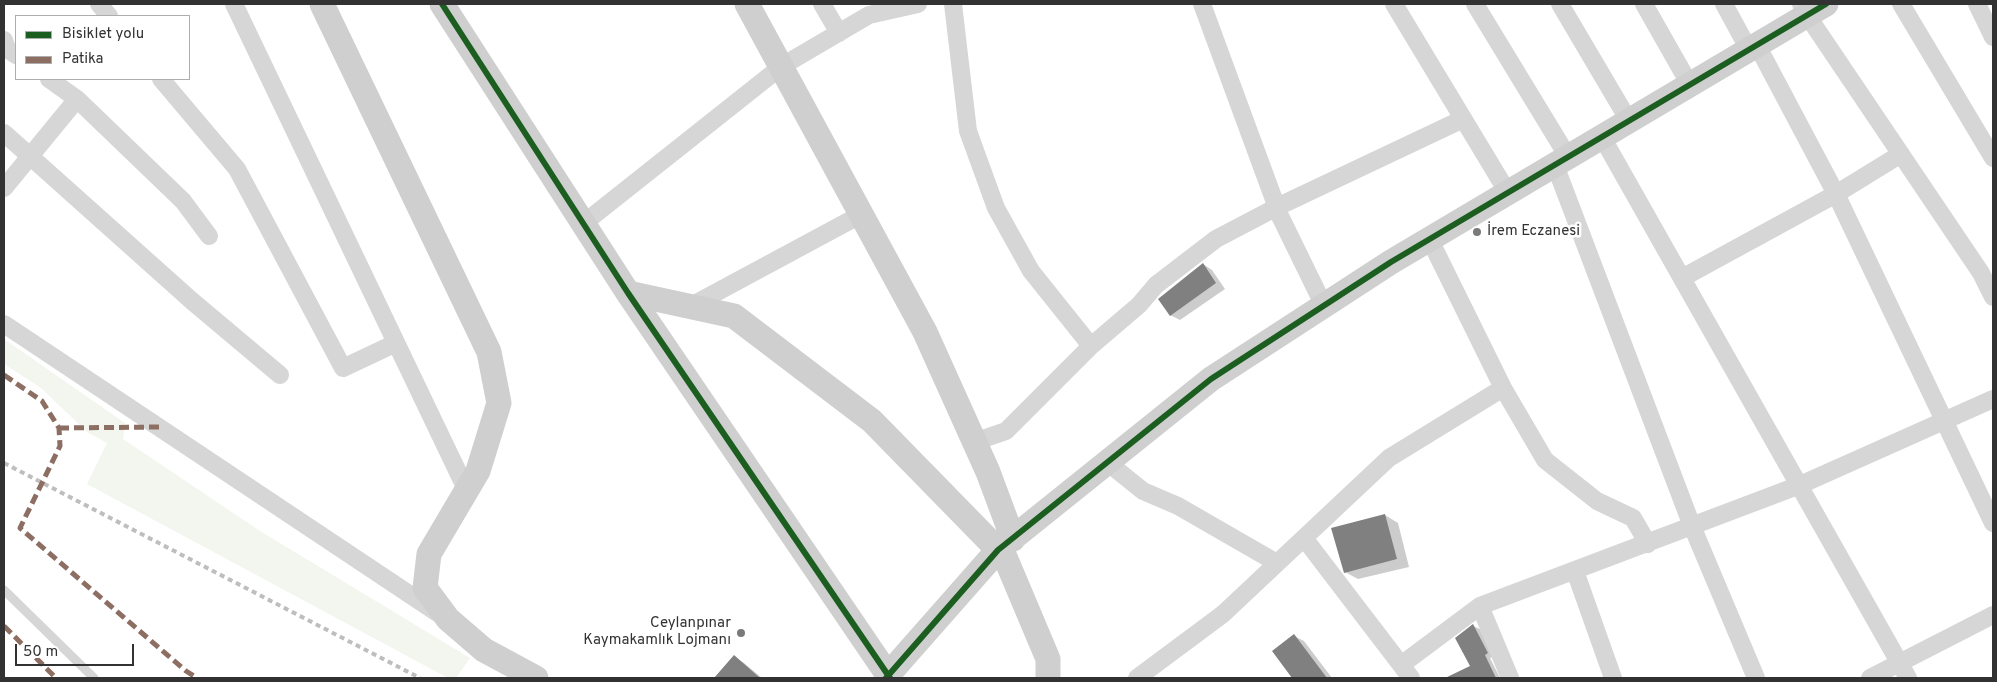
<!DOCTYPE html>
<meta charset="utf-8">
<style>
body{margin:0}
#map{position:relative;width:1997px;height:682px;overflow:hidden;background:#fff;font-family:Overpass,sans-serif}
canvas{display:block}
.frame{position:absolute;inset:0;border:5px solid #323232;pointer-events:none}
.legend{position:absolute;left:15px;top:15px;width:175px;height:65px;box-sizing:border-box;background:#fff;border:1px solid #adadad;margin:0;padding:6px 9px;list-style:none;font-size:15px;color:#323232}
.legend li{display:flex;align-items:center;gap:10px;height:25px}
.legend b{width:25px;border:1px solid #adadad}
.scale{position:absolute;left:15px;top:644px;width:119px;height:22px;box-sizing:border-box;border:2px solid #323232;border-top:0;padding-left:6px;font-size:15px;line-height:18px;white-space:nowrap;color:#323232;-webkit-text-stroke:4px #fff;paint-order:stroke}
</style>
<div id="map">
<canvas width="1997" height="682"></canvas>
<div class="frame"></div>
<ul class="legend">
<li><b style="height:6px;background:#1b5e20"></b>Bisiklet yolu</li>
<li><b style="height:6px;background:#8d6e63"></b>Patika</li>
</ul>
<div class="scale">50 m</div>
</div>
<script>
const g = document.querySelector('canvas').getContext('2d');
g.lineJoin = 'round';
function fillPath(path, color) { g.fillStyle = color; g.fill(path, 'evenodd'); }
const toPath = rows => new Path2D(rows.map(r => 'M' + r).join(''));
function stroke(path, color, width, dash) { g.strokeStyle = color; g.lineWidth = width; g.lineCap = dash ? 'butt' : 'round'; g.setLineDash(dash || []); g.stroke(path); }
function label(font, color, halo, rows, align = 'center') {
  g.font = font + ' Overpass,sans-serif'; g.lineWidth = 5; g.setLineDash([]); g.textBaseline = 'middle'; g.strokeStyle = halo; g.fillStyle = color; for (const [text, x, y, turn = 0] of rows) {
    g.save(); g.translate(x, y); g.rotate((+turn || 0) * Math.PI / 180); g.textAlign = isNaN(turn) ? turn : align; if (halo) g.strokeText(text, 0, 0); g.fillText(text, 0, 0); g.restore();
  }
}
const green = toPath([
 [4,339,125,423,123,439,260,531,470,658,456,678,448,678,87,484,107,443,87,432,41,388,4,364]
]);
const shadow = toPath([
 [1203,264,1212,270,1225,289,1180,320,1170,315],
 [1385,515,1398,523,1409,567,1358,579,1345,572],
 [1473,626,1480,629,1493,657,1490,658,1500,678,1464,678,1461,672,1472,667],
 [1294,636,1304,641,1332,678,1294,678,1273,651],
 [734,657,744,663,762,678,724,678,719,674]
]);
const building = toPath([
 [1203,263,1216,283,1170,316,1158,299],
 [1385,514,1397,559,1344,573,1331,528],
 [1473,624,1488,653,1485,655,1496,678,1445,678,1470,666,1455,638],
 [1294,634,1327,678,1292,678,1272,651],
 [734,655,760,678,714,678]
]);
const lane = toPath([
 [4,590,94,678]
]);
const street = toPath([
 [99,4,109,16],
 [234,4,467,491],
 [822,4,839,33],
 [953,4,968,131,996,208,1031,271,1091,346],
 [1202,4,1280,216,1324,306],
 [1394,4,1508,193],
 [1475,4,1568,157],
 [1560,4,1629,121],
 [1644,4,1690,85],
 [1724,4,1749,50],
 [1801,4,1807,15,1981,273,1993,297],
 [1901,4,1993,158],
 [1977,4,1993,37],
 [4,40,7,49,16,55],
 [1757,45,1836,194,1993,523],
 [49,79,77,99,183,201,209,236],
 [161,79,237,169,343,368,396,343],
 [4,133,192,301,280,375],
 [1602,137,1908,678],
 [1555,165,1692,526,1756,678],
 [4,188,77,99],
 [584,223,782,66,869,15,918,4],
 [1430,240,1503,388,1545,460,1597,501,1633,518,1648,544],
 [1682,278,1836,194,1901,154],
 [691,306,862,214],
 [4,324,436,612],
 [974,442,1006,431,1091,346,1139,305,1156,285,1216,239,1277,207,1463,119],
 [1107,462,1143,491,1178,506,1277,563],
 [1304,538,1411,678],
 [1575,571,1613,678],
 [1480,606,1510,678],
 [1401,665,1480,606,1800,485,1993,399],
 [1137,678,1223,614,1389,458,1503,388],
 [1870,678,1993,615]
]);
const secondary = toPath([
 [322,4,489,352,499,403,478,471,429,554,425,588,448,619,484,650,536,678],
 [442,4,628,293,890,678],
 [747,4,925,332,988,472,1013,539],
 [628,293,734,316,872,421,1005,557,1048,659,1048,678],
 [887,676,998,550,1211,379,1391,262,1826,4]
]);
const rail = toPath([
 [4,463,420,678]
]);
const quiet = toPath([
 [4,375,42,401,59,428,60,446,20,528,186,671,197,678],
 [59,428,159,427],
 [4,626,56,678]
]);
const cycleway = toPath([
 [442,4,628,293,890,678],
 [886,678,998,550,1211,379,1391,262,1826,4]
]);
const markers = [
 [1477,232,5,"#7a7a7a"],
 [741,633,5,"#7a7a7a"]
];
const poiNames = [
 ["İrem Eczanesi",1487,232],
 ["Ceylanpınar",731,624,"right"],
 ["Kaymakamlık Lojmanı",731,641,"right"]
];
fillPath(green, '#f2f6ee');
fillPath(shadow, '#0003');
fillPath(building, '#808080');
stroke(lane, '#d6d6d6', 9);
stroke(street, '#d6d6d6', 18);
stroke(secondary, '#cfcfcf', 25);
stroke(rail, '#bebebe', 4, [5, 4]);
stroke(quiet, '#8d6e63', 5, [10, 5]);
stroke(cycleway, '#1b5e20', 6);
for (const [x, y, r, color] of markers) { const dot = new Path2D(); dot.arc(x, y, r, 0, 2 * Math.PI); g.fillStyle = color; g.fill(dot); stroke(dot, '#fff', 2); }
label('15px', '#323232', '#fff', poiNames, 'left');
</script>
